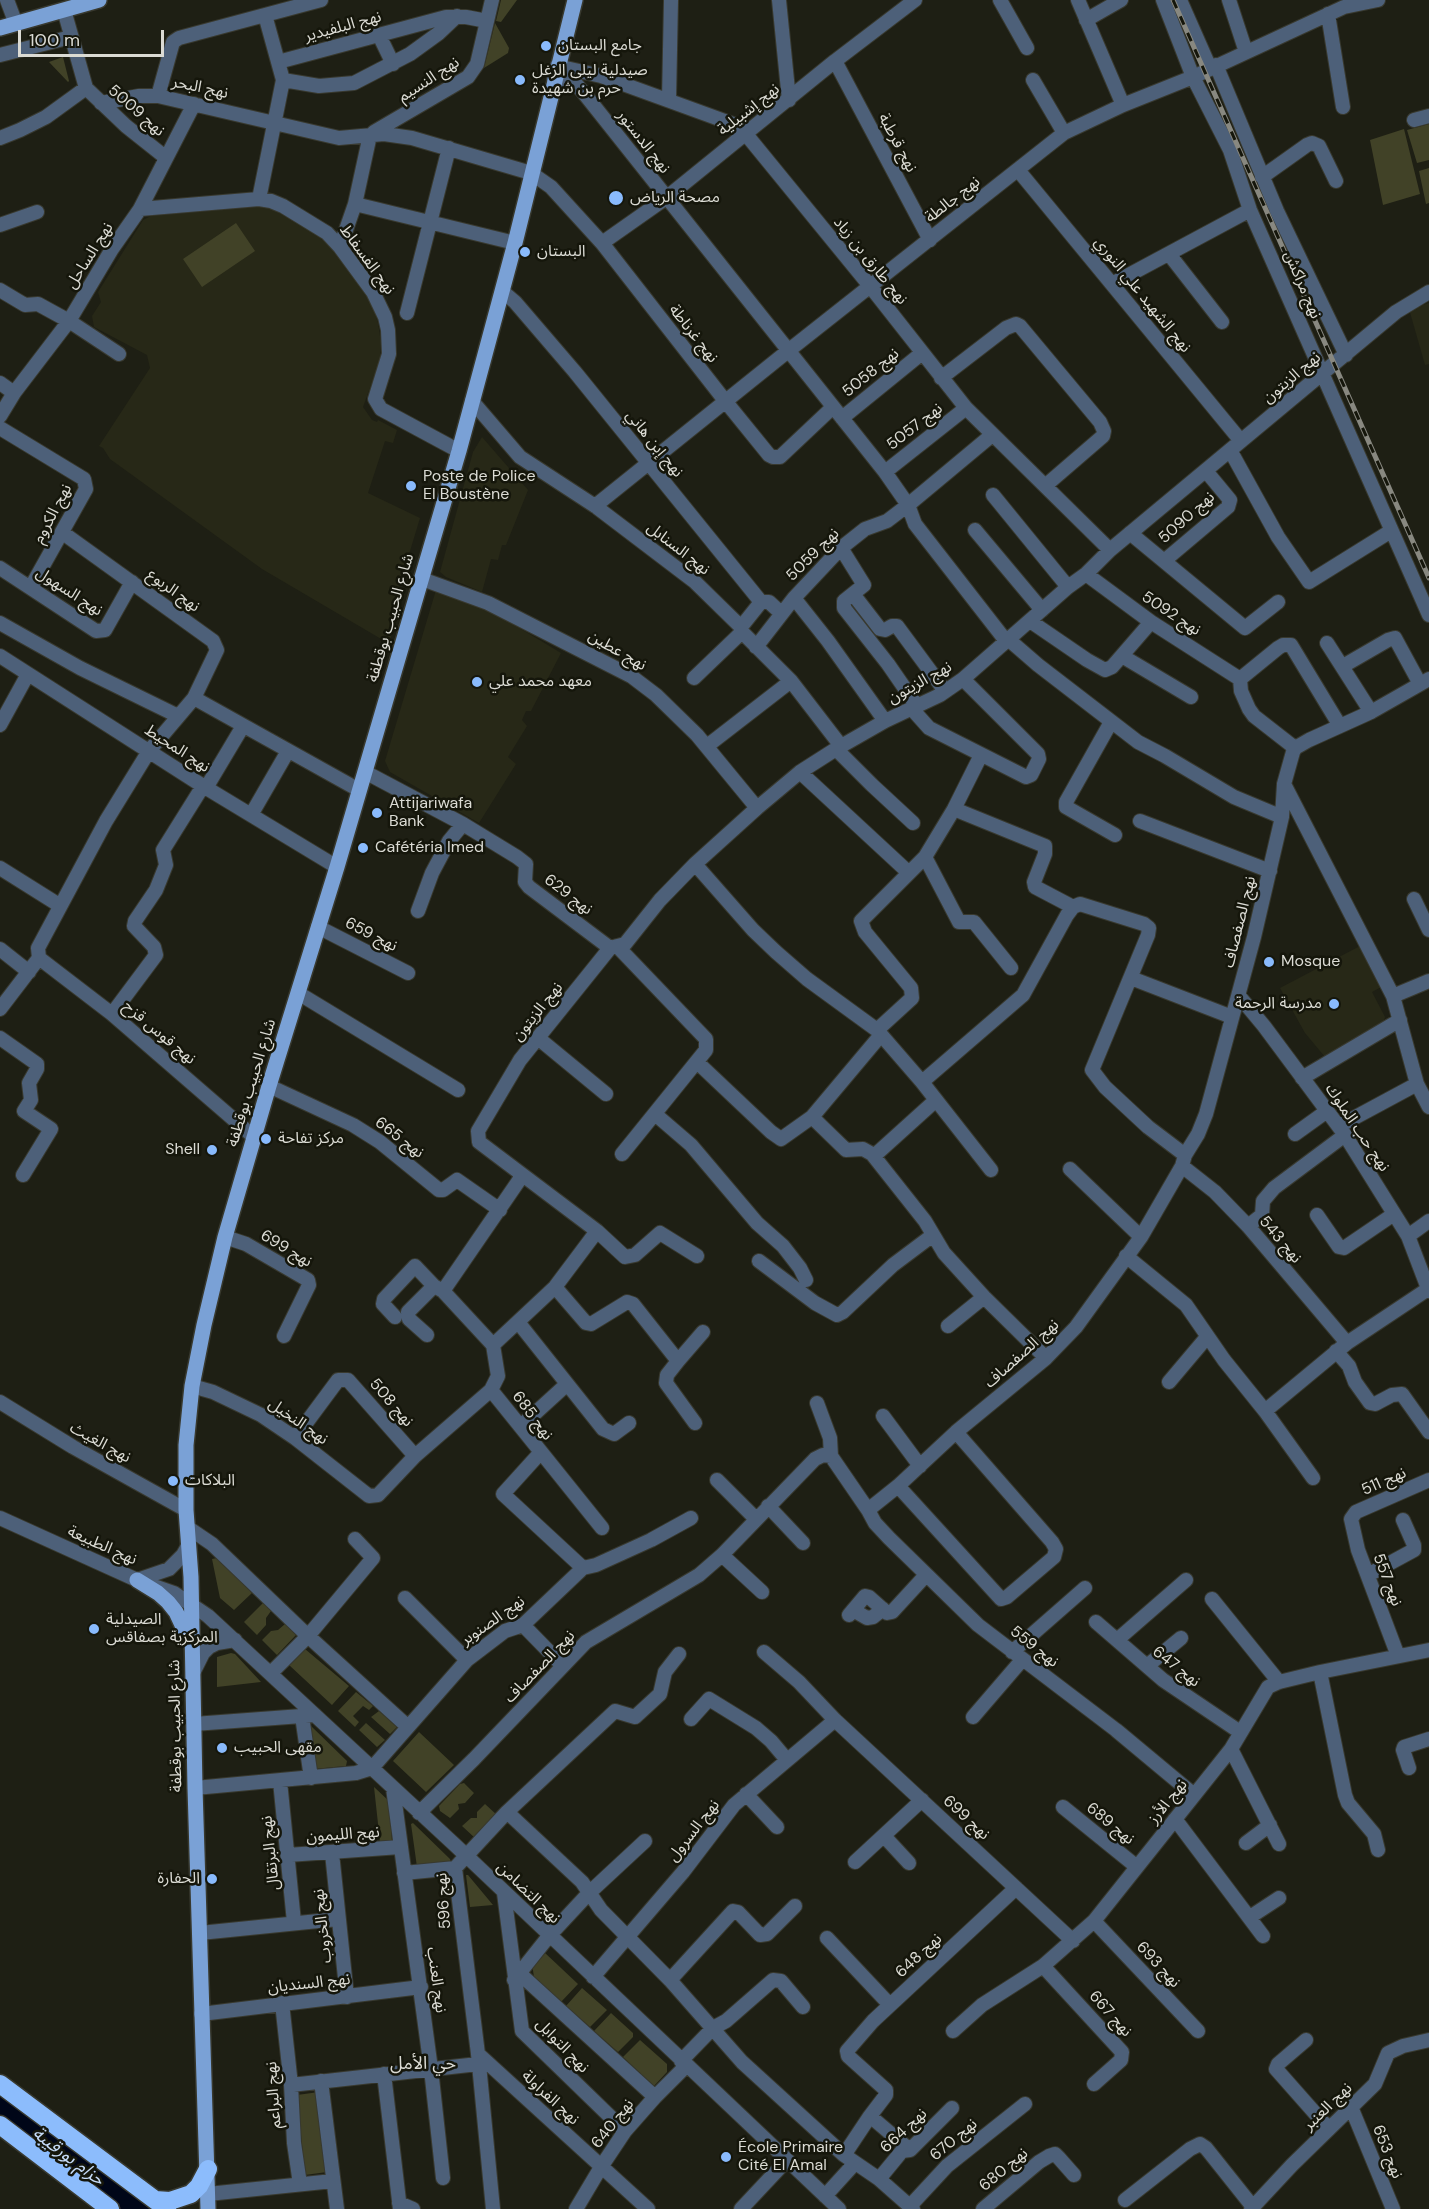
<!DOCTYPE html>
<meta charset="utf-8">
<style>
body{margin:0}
#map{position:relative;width:1429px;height:2209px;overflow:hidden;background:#1e1f14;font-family:"DM Sans",sans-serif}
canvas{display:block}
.scale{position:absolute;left:18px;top:30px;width:146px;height:27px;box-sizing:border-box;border:3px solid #dbdbd4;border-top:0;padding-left:8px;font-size:18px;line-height:21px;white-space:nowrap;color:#dbdbd4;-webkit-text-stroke:4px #15160b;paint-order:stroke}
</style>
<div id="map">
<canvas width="1429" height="2209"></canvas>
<div class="scale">100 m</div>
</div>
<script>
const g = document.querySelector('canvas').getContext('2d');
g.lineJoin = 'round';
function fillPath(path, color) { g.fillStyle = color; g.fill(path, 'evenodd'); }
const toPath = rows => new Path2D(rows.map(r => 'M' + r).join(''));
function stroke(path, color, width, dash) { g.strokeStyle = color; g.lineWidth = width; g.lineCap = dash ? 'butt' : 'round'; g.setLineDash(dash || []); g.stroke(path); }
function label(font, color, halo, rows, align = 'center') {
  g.font = font + ' "DM Sans","Noto Sans Arabic",sans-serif'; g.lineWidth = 5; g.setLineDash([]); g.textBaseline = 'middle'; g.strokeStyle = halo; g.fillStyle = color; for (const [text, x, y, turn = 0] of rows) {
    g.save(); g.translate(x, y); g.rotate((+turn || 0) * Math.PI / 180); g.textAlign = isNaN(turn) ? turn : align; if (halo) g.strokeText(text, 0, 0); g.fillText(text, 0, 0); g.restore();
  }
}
const built = toPath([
 [267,206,324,238,369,293,378,323,381,342,380,360,363,407,372,420,377,422,378,420,397,430,393,443,385,441,368,493,420,518,398,591,402,593,393,624,396,626,388,643,262,569,110,459,103,448,99,446,150,368,147,355,94,327,92,316,101,302,98,292,143,220,151,216],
 [1429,303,1429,364,1425,365,1409,309],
 [482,437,528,490,506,545,502,545,498,560,491,559,482,592,446,577,440,572,473,452],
 [436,590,478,603,561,653,531,711,526,711,522,720,527,726,508,757,516,764,479,823,390,772,385,761],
 [1360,946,1381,987,1372,992,1385,1017,1383,1023,1325,1057,1305,1033,1280,988]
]);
const green = toPath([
 [501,0,517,0,501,22,496,21],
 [495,23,509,48,508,53,484,68],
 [63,57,69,81,68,82,49,62],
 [1429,124,1429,160,1417,163,1407,130],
 [1404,129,1420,194,1383,205,1370,140],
 [1429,168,1429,203,1426,204,1419,171],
 [236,223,255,251,202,287,183,259],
 [217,1558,252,1593,234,1610,220,1598,212,1559],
 [263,1603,271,1611,266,1618,266,1625,257,1635,244,1622],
 [285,1624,296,1635,277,1655,262,1640,271,1631,278,1630],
 [305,1649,349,1686,332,1705,289,1665],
 [231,1653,235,1654,261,1682,217,1687,217,1657],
 [356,1692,373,1706,369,1710,363,1706,353,1716,359,1722,355,1727,338,1711],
 [379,1711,397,1727,390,1734,371,1717],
 [366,1723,385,1740,377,1747,359,1730],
 [310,1725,347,1761,346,1766,314,1769,308,1726],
 [419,1732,454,1765,426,1792,393,1761],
 [464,1783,474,1793,465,1803,458,1804,459,1809,450,1818,440,1811,439,1806,460,1784],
 [374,1787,389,1801,392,1841,380,1842],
 [485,1804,497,1815,475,1838,462,1826,471,1818,477,1818,477,1812],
 [413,1823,450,1859,451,1862,417,1867,411,1824],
 [466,1875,468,1875,493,1905,470,1907],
 [544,1952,578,1984,561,2002,534,1977,532,1964],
 [582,1988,607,2010,590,2027,566,2006],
 [611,2013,633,2033,633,2037,618,2052,594,2031],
 [640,2040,667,2064,667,2072,654,2086,623,2057],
 [319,2092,327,2172,305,2175,297,2095]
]);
const water = toPath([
 [0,2090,156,2209,120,2209,43,2151,0,2117]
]);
const minor = toPath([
 [7,0,16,24],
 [321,0,179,38,173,42,158,96,339,138,384,134,412,138,531,173,551,187,602,243,726,402,769,455,773,457,780,457,833,407],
 [779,0,789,100],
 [1000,0,1027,48],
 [1078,0,1123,105],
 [1163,0,1193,77,1230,150,1250,210,1429,615],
 [1180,0,1210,68],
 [1229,0,1246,52],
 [64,10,86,88,126,126,165,157],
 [1328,14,1343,107],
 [1086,20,1121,0],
 [379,35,393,64],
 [0,55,71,37],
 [835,61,930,240],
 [278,62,446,17,466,17,487,21],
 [1216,65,1277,211,1346,355],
 [557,66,601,76,733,124,745,133,870,286,966,408,1110,550],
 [554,79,575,83,583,92,885,472,908,505,915,524,1006,641],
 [283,80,319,86,354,83,410,54,439,33,457,16],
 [1033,80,1064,133],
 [669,100,671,0],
 [101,103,139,96,158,96],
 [1414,120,1429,116],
 [374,132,468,77,477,64,492,0],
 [0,138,20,130,46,117,86,88],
 [1018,170,1241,441],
 [1262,177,1307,145,1312,143,1319,146,1336,181],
 [259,199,283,80,265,15],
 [355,204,515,243],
 [140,209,259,199,271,201,283,206,327,233,340,247,373,292,385,317,388,330,389,354,375,399,381,409,459,451],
 [0,225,37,212],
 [602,243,666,198,835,61,915,0],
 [340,247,355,204,370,135],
 [1169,254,1222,322],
 [1112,284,1250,210],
 [0,290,25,305,38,304,69,321,119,354],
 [502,291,515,302,575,372,761,602,769,602,781,613],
 [407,313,449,148],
 [941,378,1006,328,1016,324,1020,326,1100,422,1104,431,1103,436,1045,486],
 [0,383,14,393],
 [472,401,520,457,595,506,695,582,741,627,742,632,791,681,841,746],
 [0,416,14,393,69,321,112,249,140,209,194,104],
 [842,418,922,353],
 [0,428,84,479,86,489,31,587],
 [1230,450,1278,537,1309,582,1391,531],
 [885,472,966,408],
 [993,495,1068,587],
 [595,506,788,351,1064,133,1123,105,1193,77,1344,7,1378,0],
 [975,530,1042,610],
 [1130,533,1245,628,1278,602],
 [841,548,864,585,844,601,844,608,888,664,917,706],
 [1164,561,1228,507,1230,500,1206,471],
 [0,568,96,631,105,630,132,582],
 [1086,574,1151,622,1240,679],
 [422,579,488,603,631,676,656,695,697,735,757,808],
 [853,594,880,629,885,630,892,626,897,626,945,691],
 [794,598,828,641,885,721],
 [1030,621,1087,660,1105,670,1112,667,1151,622],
 [0,623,80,668,178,716],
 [741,627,761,602],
 [1008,639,1038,665,1138,742,1165,756,1234,797,1282,817],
 [1327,643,1371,712],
 [756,647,794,598,841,548,865,529,887,521,908,505,992,435],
 [0,656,203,786,337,867],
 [1122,656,1191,697],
 [1343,666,1388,640,1395,638,1420,684],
 [694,678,742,632],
 [1240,679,1278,648,1283,645,1291,645,1340,726],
 [1240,679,1241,691,1249,709,1254,716,1295,748],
 [194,698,359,790],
 [912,709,929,728,1026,777,1031,775,1039,759,1038,754,963,679],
 [1111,722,1066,802,1066,807,1115,835],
 [0,725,28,674],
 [707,746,791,681],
 [836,749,872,785,913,823],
 [365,772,463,824,517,857,526,864,525,882,529,887,610,948],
 [800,772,908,872],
 [1284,784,1393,996,1417,1084,1429,1107],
 [206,788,243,726],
 [954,809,1045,846,1045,854,1034,882,1035,887,1073,907],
 [251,815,288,751],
 [1140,821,1270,871],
 [925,857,959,922,974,922,1011,968],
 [695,864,753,930,776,952,807,979,877,1030,922,1082,991,1170],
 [0,868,59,905],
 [1414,899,1429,930],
 [418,911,432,873,449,841,463,824],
 [318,927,408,973],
 [617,946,706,1039,706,1050,622,1154],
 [0,949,29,972],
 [39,958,112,1014,254,1137],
 [1131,978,1232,1017],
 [298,993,458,1090],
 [1239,996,1264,1026,1345,1135,1408,1236,1429,1291],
 [1393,996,1429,981],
 [0,1009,39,958,38,948,106,821,149,751,194,698,217,650,213,641,63,533],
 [112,1014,156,955,154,947,134,926,135,921,156,890,166,865,163,850,203,786],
 [877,1030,912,998,911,988,865,932,861,921,925,857,954,809,981,755],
 [0,1038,37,1064,37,1069,29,1083,31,1100,24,1111,51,1129,23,1175],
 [538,1038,606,1094],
 [697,1062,771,1132,781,1139,812,1117,880,1036],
 [1302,1078,1400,1020],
 [922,1082,1023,995,1067,915,1073,907,1080,904,1144,924,1149,928,1148,935,1092,1070,1105,1087,1148,1127,1185,1155],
 [269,1086,353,1125,380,1142,439,1190,443,1190,457,1180,500,1210],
 [655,1114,691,1145,757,1223,783,1246,800,1268,806,1280],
 [812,1117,846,1150,863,1149,872,1154,925,1221,944,1253,984,1297,1046,1358],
 [1339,1126,1417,1084],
 [1295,1134,1327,1111],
 [874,1156,936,1100],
 [1182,1166,1215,1192,1248,1226,1347,1343],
 [1070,1169,1141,1237],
 [522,1176,443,1291,493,1345,498,1376,491,1390,541,1452,503,1494,583,1568],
 [1317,1215,1339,1247,1344,1248,1394,1214],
 [1248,1226,1262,1215,1263,1201,1274,1188,1345,1135],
 [1408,1236,1429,1221],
 [225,1237,246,1244,308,1280,309,1285,284,1336],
 [697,1256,660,1233,635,1255,625,1257,597,1231,479,1142,478,1131,520,1060,610,948,625,944,660,900,695,864,757,808,800,772,836,749,885,721,940,695,963,679,1068,587,1086,574,1110,550,1396,312,1429,292],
 [1126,1256,1186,1305,1224,1360,1265,1411,1347,1343,1428,1289],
 [759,1261,815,1303,837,1315,843,1312,893,1265,933,1235],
 [555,1287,586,1323,591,1324,627,1302,633,1304,678,1361,667,1375,666,1383,695,1423],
 [395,1317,383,1304,384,1299,415,1266,434,1286,443,1291],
 [518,1322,603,1429,614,1434,629,1423],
 [948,1326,984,1297],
 [427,1335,409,1319,408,1312,434,1286],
 [493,1345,555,1287,597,1231],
 [1336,1351,1349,1366,1355,1382,1370,1403,1375,1404,1392,1395,1402,1394,1429,1432],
 [678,1361,703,1332],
 [1169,1382,1207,1337],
 [192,1386,213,1392,261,1415,295,1438,369,1496,378,1495,415,1456,491,1390],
 [0,1402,73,1447,186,1510],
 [817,1403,830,1438,831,1456],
 [1265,1411,1313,1478],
 [883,1416,920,1466],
 [521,1426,566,1385],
 [295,1438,338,1380,348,1380,415,1456],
 [541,1452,602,1528],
 [717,1480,756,1519],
 [898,1486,1001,1599,1007,1597,1054,1557,1056,1549,1052,1542,956,1432],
 [768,1506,803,1543],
 [868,1510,875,1523,889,1538,978,1625,1116,1730,1194,1795],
 [0,1518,137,1580,174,1593,208,1616,455,1845,839,2209],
 [187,1527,212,1544,308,1636,407,1726],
 [722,1555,762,1592],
 [1368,1575,1414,1550,1414,1545,1403,1520],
 [137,1580,169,1569,183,1555,188,1546],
 [405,1598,467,1660],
 [1212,1599,1279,1682],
 [853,1610,867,1618,873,1617,883,1609],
 [849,1615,865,1596,869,1597,887,1613,892,1612,926,1575],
 [1096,1622,1163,1680,1240,1732],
 [523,1625,563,1666],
 [1117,1640,1186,1580],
 [764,1652,799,1682,835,1720,1073,1941],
 [1012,1652,1085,1588],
 [1398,1656,1358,1550,1351,1519,1356,1512,1429,1480],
 [1147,1666,1181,1638],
 [1320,1672,1345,1795,1348,1803,1374,1834,1378,1850],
 [193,1673,203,1653,209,1647,217,1643,235,1640],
 [271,1673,308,1636,373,1558,355,1539],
 [302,1716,311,1778],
 [973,1717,1022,1660],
 [691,1719,709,1699,756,1728,771,1741,787,1760],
 [194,1724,315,1715],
 [1231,1749,1279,1844],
 [1409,1768,1403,1750,1404,1747,1429,1739],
 [280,1781,294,1922],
 [195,1788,356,1773,372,1768,467,1660,505,1631,523,1625,583,1568,596,1565,651,1540,691,1518],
 [393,1788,431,2069,443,2178],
 [746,1794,777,1827],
 [1063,1807,1137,1867],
 [507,1812,582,1882,601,1910,670,1980,742,2062,844,2155,879,2179,913,2209],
 [419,1813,474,1759,586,1642,699,1575,722,1555,815,1459,823,1455,831,1456,868,1510,898,1486,956,1432,1046,1358,1076,1327,1141,1237,1182,1166,1185,1155,1198,1134,1206,1114,1254,937,1282,817,1284,784,1293,752,1295,748,1309,740,1371,712,1429,679],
 [1175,1819,1263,1936],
 [884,1836,909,1863],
 [1246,1843,1270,1825],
 [332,1853,347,1997],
 [288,1855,400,1847],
 [855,1862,922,1800],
 [404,1873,455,1868],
 [504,1893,522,2031,625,2131],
 [1250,1917,1279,1898],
 [1094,1921,1198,2031],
 [200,1933,338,1919],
 [827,1938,890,2005],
 [1043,1966,1122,2052,1121,2060,1094,2084],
 [519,1973,655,2097],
 [593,1977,683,1872,734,1805,835,1720],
 [514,1980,549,1936,589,1893,645,1841],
 [670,1980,733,1911,738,1912,760,1935,767,1934,795,1906],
 [282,2003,291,2085,294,2143,300,2184],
 [201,2014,421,1987],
 [953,2031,982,2005,1043,1966,1094,1921,1231,1749,1268,1687,1279,1682,1320,1672,1429,1650],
 [1306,2040,1278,2064,1276,2069,1329,2129],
 [478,2054,648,2209],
 [681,2061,713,2028,726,2021,773,1980,781,1981,803,2007],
 [384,2074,400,2209],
 [321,2081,337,2209],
 [291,2085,478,2064],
 [1351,2107,1393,2209],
 [870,2116,886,2095,886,2090,848,2056,847,2051,873,2021,1016,1888],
 [844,2155,870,2116,910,2150],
 [879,2179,902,2151,910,2150,952,2108],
 [208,2194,333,2181],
 [825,2196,855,2163],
 [1125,2200,1190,2149,1200,2144,1206,2148,1253,2207],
 [399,2203,413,2209],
 [910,2206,947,2166,1025,2104],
 [493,2209,478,2054,455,1868,507,1812,615,1711,635,1717,660,1694,665,1672,679,1654],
 [576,2209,601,2167,625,2131,655,2097,686,2066],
 [741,2209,786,2161],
 [983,2209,1039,2162,1049,2156,1055,2154,1059,2158,1074,2175],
 [1251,2209,1292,2165,1375,2084,1388,2053,1403,2046,1429,2040]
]);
const major = toPath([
 [0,28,99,0],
 [137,1580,158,1593,168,1602,176,1612,190,1642],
 [208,2209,195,1788,191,1577,186,1510,186,1445,192,1386,204,1325,225,1237,269,1086,337,867,459,451,515,243,575,0]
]);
const highway = toPath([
 [0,2084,167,2209],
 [0,2125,110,2209],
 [155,2200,170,2201,191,2194,199,2186,208,2169]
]);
const rail = toPath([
 [1173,0,1429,578]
]);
const markers = [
 [546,46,6,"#89bafc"],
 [520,80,6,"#89bafc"],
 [616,198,8,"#89bafc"],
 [525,252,6,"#89bafc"],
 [411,486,6,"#89bafc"],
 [477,682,6,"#89bafc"],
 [377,813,6,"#89bafc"],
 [363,848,6,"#89bafc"],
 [1269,962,6,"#89bafc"],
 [1334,1004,6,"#89bafc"],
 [266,1139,6,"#89bafc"],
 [212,1150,6,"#89bafc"],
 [173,1481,6,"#89bafc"],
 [94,1629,6,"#89bafc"],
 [222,1748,6,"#89bafc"],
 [212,1879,6,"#89bafc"],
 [726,2157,6,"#89bafc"]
];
const streetNames = [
 ["نهج البلفيدير",343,27,-15],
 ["نهج النسيم",429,80,-33],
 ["نهج البحر",200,88,12],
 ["نهج إشبيلية",749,110,-38],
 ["نهج 5009",136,111,41],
 ["نهج الدستور",643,142,52],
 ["نهج قرطبة",897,143,62],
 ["نهج جالطة",953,200,-38],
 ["نهج الساحل",90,256,-58],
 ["نهج الفسفاط",367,260,54],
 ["نهج طارق بن زياد",870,261,51],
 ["نهج مراكش",1302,285,67],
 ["نهج الشهيد علي النوري",1142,295,51],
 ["نهج غرناطة",693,334,52],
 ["نهج 5058",871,373,-39],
 ["نهج الزيتون",1292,378,-40],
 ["نهج 5057",915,427,-38],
 ["نهج إبن هاني",654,444,51],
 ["نهج الكروم",53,514,-62],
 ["نهج 5090",1187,518,-42],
 ["نهج السنابل",678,549,38],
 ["نهج 5059",813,555,-45],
 ["نهج الربوع",173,591,36],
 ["نهج السهول",69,592,33],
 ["نهج 5092",1171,614,33],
 ["شارع الحبيب بوقطفة",391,618,-74],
 ["نهج عطين",617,651,30],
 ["نهج الزيتون",920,683,-29],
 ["نهج المحيط",177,749,33],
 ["نهج 629",568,895,37],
 ["نهج الصفصاف",1240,922,-76],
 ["نهج 659",371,935,27],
 ["نهج الزيتون",538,1012,-51],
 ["نهج قوس قزح",159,1033,40],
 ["شارع الحبيب بوقطفة",252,1083,-73],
 ["نهج حب الملوك",1357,1128,56],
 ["نهج 665",399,1138,37],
 ["نهج 543",1280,1240,50],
 ["نهج 699",286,1249,31],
 ["نهج الصفصاف",1022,1354,-42],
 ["نهج 508",391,1403,49],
 ["نهج 685",532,1416,53],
 ["نهج النخيل",298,1422,35],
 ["نهج الغيث",100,1443,29],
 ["نهج 511",1384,1482,-24],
 ["نهج الطبيعة",102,1546,24],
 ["نهج 557",1387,1580,69],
 ["نهج الصنوبر",493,1621,-35],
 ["نهج 559",1034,1647,38],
 ["نهج الصفصاف",540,1667,-46],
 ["نهج 647",1176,1667,38],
 ["شارع الحبيب بوقطفة",176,1726,-91],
 ["نهج الأرز",1168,1802,-51],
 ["نهج 699",966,1818,43],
 ["نهج 689",1110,1824,39],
 ["نهج السرول",694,1831,-52],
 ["نهج الليمون",343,1835,-4],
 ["نهج البرتقال",271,1853,-96],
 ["نهج التضامن",528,1893,44],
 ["نهج 596",444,1901,-94],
 ["نهج الخروب",323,1926,-96],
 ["نهج 648",919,1956,-43],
 ["نهج 693",1158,1965,47],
 ["نهج العنب",436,1980,82],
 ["نهج السنديان",309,1984,-6],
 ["نهج 667",1110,2014,48],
 ["نهج التوابل",562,2046,46],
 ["نهج البراعم",274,2095,-94],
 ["نهج الفراولة",550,2098,43],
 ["نهج العنبر",1328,2107,-44],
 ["نهج 640",613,2124,-52],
 ["نهج 664",904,2131,-43],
 ["نهج 670",954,2140,-40],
 ["نهج 653",1387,2152,68],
 ["نهج 680",1004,2170,-40]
];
const poiNames = [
 ["جامع البستان",558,46],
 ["صيدلية ليلى الزغل",532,71],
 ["حرم بن شهيدة",532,89],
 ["مصحة الرياض",630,198],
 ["البستان",537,252],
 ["Poste de Police",423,477],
 ["El Boustène",423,495],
 ["معهد محمد علي",489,682],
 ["Attijariwafa",389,804],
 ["Bank",389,822],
 ["Cafétéria Imed",375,848],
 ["Mosque",1281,962],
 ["مدرسة الرحمة",1322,1004,"right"],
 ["مركز تفاحة",278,1139],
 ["Shell",200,1150,"right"],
 ["البلاكات",185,1481],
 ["الصيدلية",106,1620],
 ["المركزية بصفاقس",106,1638],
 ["مقهى الحبيب",234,1748],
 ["الحفارة",200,1879,"right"],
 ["École Primaire",738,2148],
 ["Cité El Amal",738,2166]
];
const neighbourhoodNames = [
 ["حي الأمل",423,2064]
];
const waterNames = [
 ["حزام بورقيبة",68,2157,37]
];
fillPath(built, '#272817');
fillPath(green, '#414227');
fillPath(water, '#000618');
stroke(minor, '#38392f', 16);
stroke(major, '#38392f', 18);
stroke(highway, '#38392f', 21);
stroke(minor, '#4d6079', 14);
stroke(major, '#7aa1d6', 15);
stroke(highway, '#8cbcfc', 18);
stroke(rail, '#888880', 5);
stroke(rail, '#15160b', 3, [9]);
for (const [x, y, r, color] of markers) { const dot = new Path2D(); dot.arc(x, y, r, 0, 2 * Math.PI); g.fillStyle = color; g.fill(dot); stroke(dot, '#15160b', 2); }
label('16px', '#dbdbd4', '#15160b', streetNames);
label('16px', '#dbdbd4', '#15160b', poiNames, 'left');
label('18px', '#dbdbd4', '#15160b', neighbourhoodNames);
label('italic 18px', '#c6dbf7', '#15160b', waterNames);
</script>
